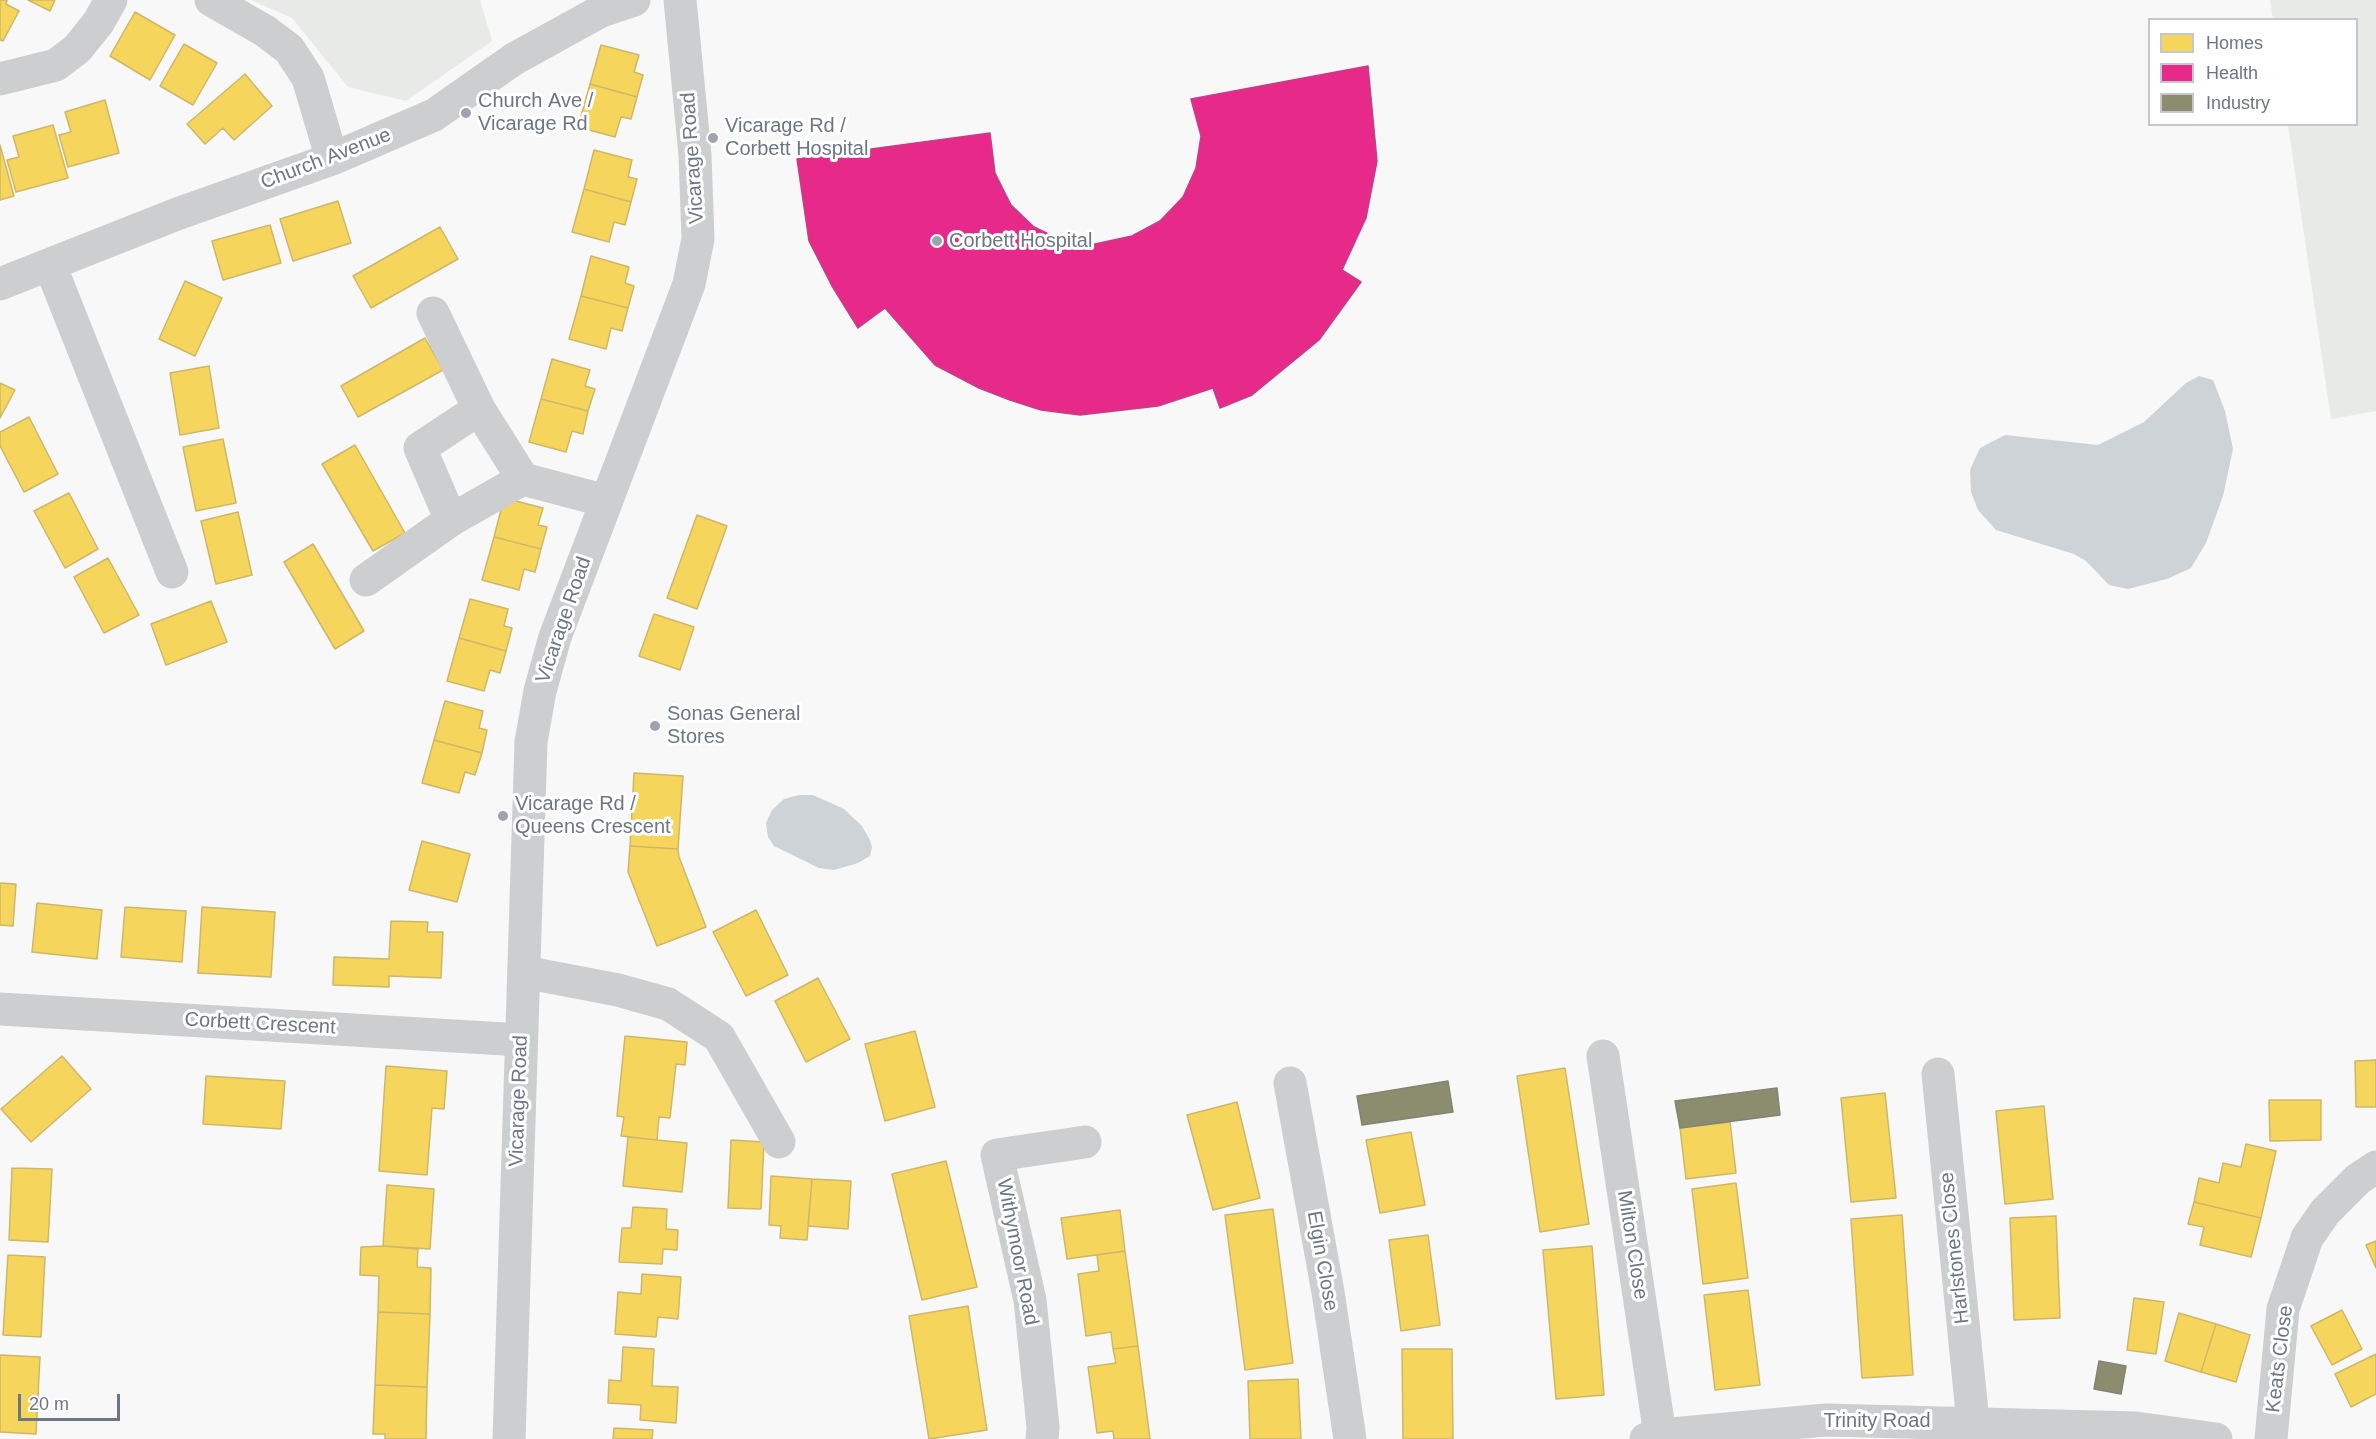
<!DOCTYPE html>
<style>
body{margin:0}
#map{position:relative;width:2376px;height:1439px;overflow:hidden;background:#f8f8f8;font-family:Arial,sans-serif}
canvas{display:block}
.legend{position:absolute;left:2148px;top:18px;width:210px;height:108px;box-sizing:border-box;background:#fff;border:2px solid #c4c8ce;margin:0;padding:8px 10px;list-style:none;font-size:18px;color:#6c7685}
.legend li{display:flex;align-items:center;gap:12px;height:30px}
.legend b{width:30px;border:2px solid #c4c8ce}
.scale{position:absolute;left:18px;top:1394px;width:102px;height:27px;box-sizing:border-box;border:3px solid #6c7685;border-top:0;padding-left:8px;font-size:18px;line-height:21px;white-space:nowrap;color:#6c7685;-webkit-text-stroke:4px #fff;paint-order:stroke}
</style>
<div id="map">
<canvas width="2376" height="1439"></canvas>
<ul class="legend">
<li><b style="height:16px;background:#f6d55c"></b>Homes</li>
<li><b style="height:16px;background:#e7298a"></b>Health</li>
<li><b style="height:16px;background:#8c8c6e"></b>Industry</li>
</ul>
<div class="scale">20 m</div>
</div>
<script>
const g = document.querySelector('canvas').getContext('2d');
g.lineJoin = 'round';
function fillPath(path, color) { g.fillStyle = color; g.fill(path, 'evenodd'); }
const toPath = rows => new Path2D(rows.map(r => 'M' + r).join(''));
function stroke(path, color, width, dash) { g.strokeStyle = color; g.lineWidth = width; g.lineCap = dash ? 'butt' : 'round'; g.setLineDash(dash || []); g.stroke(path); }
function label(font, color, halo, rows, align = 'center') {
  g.font = font + ' Arial,sans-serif'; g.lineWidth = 6; g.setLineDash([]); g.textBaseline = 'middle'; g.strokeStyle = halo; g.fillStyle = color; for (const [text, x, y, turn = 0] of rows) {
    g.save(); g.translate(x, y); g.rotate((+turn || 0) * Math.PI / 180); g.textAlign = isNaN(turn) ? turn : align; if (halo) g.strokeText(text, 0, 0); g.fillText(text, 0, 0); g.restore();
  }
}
const green = toPath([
 [251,0,480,0,492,41,406,101,348,87,292,18],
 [2270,0,2376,0,2376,411,2331,419,2288,125,2356,124,2356,20,2273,19]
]);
const water = toPath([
 [2199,376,2213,380,2225,411,2233,449,2223,496,2206,543,2191,568,2167,579,2128,589,2109,585,2086,561,2074,554,1996,530,1978,510,1971,492,1970,470,1980,448,2005,435,2098,445,2144,422,2186,383],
 [799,795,813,795,844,809,862,826,870,840,872,847,870,856,858,863,834,870,819,868,774,846,768,837,766,823,772,810,784,799]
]);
const homes = toPath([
 [0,0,7,0,6,4,19,11,3,41,0,40,0,0],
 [28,0,55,0,50,11,28,0],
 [135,12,175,35,150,80,110,56,135,12],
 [184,44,217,63,193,105,160,86,184,44],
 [601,45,639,55,634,72,643,75,637,97,590,84,601,45],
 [245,74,272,106,234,140,223,128,205,144,187,124,245,74],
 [590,84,637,97,631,119,621,117,615,137,578,127,590,84],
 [105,100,119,153,68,167,59,135,71,132,65,112,105,100],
 [53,125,68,178,16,192,7,160,19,157,13,136,53,125],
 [0,145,14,196,0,200,0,145],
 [594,150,632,160,628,177,637,179,631,202,584,189,594,150],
 [584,189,631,202,625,225,614,222,609,242,572,232,584,189],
 [338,201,351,243,293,261,280,219,338,201],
 [270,225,281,263,223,280,212,241,270,225],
 [440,227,458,259,371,308,353,276,440,227],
 [591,256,629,267,625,283,634,286,628,308,581,296,591,256],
 [185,281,222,298,195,356,159,339,185,281],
 [581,296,628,308,622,331,611,328,606,349,569,339,581,296],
 [425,338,443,370,358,417,341,386,425,338],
 [552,359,590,370,585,386,595,389,588,411,541,399,552,359],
 [209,366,219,428,180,435,170,373,209,366],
 [0,383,15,390,0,418,0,383],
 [541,399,588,411,583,434,572,431,566,452,529,442,541,399],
 [29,417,58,474,24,492,0,446,0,432,29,417],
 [223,439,236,503,196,511,183,447,223,439],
 [355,445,405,533,373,551,322,464,355,445],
 [69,493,98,549,65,568,34,511,69,493],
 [504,498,543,508,538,525,547,527,541,549,494,537,504,498],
 [238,512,252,575,216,584,201,521,238,512],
 [697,515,727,526,697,609,667,598,697,515],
 [494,537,541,549,535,572,524,569,519,590,482,580,494,537],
 [313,544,364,631,335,649,284,562,313,544],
 [108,558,139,615,104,633,74,577,108,558],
 [470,599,508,609,504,626,512,628,506,651,459,638,470,599],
 [211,601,227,642,166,665,151,624,211,601],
 [654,614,694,627,680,670,639,656,654,614],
 [459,638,506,651,500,673,490,670,484,691,447,681,459,638],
 [445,701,483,711,479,728,487,730,482,753,434,740,445,701],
 [434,740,482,753,475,775,465,772,459,793,422,783,434,740],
 [634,773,683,776,678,849,630,846,634,773],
 [422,841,470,854,457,902,409,890,422,841],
 [630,846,678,849,679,857,706,927,657,946,628,872,630,846],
 [0,883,16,884,13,926,0,925,0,883],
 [37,903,102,910,97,959,32,952,37,903],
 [125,907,186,911,182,962,121,957,125,907],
 [202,907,275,912,271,977,198,973,202,907],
 [756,910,788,975,746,996,713,932,756,910],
 [391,921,428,922,427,932,443,932,441,978,389,976,389,987,333,985,334,957,389,959,391,921],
 [818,978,850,1039,806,1062,775,1001,818,978],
 [915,1031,935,1107,885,1121,865,1044,915,1031],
 [625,1036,687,1042,685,1065,676,1064,670,1118,659,1117,657,1140,621,1136,624,1117,617,1116,625,1036],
 [62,1056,91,1089,31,1142,1,1109,62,1056],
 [2376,1060,2376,1107,2356,1107,2355,1061,2376,1060],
 [386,1066,447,1071,444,1109,432,1108,427,1175,379,1171,386,1066],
 [1565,1068,1589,1224,1540,1232,1517,1076,1565,1068],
 [206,1076,285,1081,281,1129,203,1124,206,1076],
 [1885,1093,1896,1198,1851,1202,1841,1098,1885,1093],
 [2269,1100,2321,1100,2321,1140,2270,1141,2269,1100],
 [1237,1102,1260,1198,1213,1210,1187,1115,1237,1102],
 [2044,1106,2053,1199,2005,1204,1996,1111,2044,1106],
 [1730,1122,1736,1173,1686,1179,1680,1128,1730,1122],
 [1411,1132,1425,1205,1380,1213,1366,1140,1411,1132],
 [628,1137,687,1143,682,1192,623,1186,628,1137],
 [731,1140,764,1142,761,1209,728,1208,731,1140],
 [2246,1144,2276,1151,2261,1218,2194,1202,2199,1178,2219,1183,2223,1163,2241,1167,2246,1144],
 [946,1161,977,1287,922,1300,892,1174,946,1161],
 [12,1168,52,1169,48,1242,9,1240,12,1168],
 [771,1176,812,1179,807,1240,780,1238,781,1226,769,1225,771,1176],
 [812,1179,851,1181,848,1229,808,1226,812,1179],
 [1736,1183,1748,1278,1703,1284,1692,1189,1736,1183],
 [387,1185,434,1189,430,1249,383,1246,387,1185],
 [2194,1202,2261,1218,2251,1257,2200,1245,2204,1227,2188,1224,2194,1202],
 [633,1207,667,1209,666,1229,678,1230,677,1250,663,1249,662,1264,619,1262,622,1228,631,1228,633,1207],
 [1273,1209,1293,1363,1245,1370,1225,1215,1273,1209],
 [1120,1210,1125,1251,1067,1259,1061,1218,1120,1210],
 [1902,1215,1913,1375,1862,1378,1851,1219,1902,1215],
 [2056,1216,2060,1318,2014,1320,2010,1218,2056,1216],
 [1428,1235,1440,1325,1401,1331,1389,1240,1428,1235],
 [2376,1241,2376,1268,2366,1245,2376,1241],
 [383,1246,418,1249,417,1267,431,1268,430,1314,378,1312,379,1276,360,1275,361,1247,383,1246],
 [1592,1246,1604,1395,1556,1399,1543,1250,1592,1246],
 [1125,1251,1138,1346,1113,1349,1111,1332,1086,1336,1078,1274,1099,1271,1097,1255,1125,1251],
 [8,1255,45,1257,41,1337,3,1335,8,1255],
 [642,1274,681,1277,678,1319,658,1317,656,1337,615,1334,618,1292,641,1294,642,1274],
 [1748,1290,1760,1385,1715,1390,1704,1295,1748,1290],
 [2134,1298,2164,1302,2156,1354,2127,1350,2134,1298],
 [968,1306,987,1430,929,1439,909,1316,968,1306],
 [2342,1310,2362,1349,2332,1365,2311,1326,2342,1310],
 [378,1312,430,1314,427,1387,375,1385,378,1312],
 [2179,1313,2216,1324,2201,1372,2165,1361,2179,1313],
 [2216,1324,2250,1335,2236,1382,2201,1372,2216,1324],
 [1138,1346,1150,1439,1114,1439,1113,1431,1097,1433,1088,1367,1116,1363,1113,1349,1138,1346],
 [623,1347,654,1349,652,1386,678,1387,676,1423,640,1420,641,1405,608,1403,609,1380,621,1381,623,1347],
 [1402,1349,1452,1349,1453,1439,1403,1439,1402,1349],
 [2376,1354,2376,1394,2351,1407,2335,1374,2376,1354],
 [0,1355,40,1357,36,1434,0,1432,0,1355],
 [1298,1379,1301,1439,1250,1439,1248,1381,1298,1379],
 [375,1385,427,1387,426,1439,385,1439,385,1434,373,1434,375,1385],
 [614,1428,653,1430,652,1439,613,1439,614,1428]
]);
const health = toPath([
 [1368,66,1377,161,1366,218,1342,270,1361,282,1319,340,1252,395,1220,408,1213,388,1158,406,1080,415,1041,410,1010,400,979,388,935,365,885,308,858,328,832,286,809,241,797,159,990,133,995,173,1011,205,1034,227,1063,241,1095,244,1132,236,1160,221,1183,197,1196,168,1201,136,1191,99,1368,66]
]);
const industry = toPath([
 [1448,1081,1453,1112,1362,1125,1357,1096,1448,1081],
 [1777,1088,1780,1115,1680,1128,1675,1101,1777,1088],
 [2099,1361,2126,1366,2121,1394,2094,1389,2099,1361]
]);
const minor = toPath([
 [211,0,265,31,289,49,308,78,332,159],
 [0,79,56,65,77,49,98,23,111,0],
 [50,265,172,572],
 [0,284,177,214,332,159,434,115,514,59,601,11,634,0],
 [433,313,479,409,523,479],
 [451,520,420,448,479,409],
 [366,580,451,520,523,479,606,501],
 [524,972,618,990,668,1004,719,1037,779,1142],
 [0,1009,521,1040],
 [1603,1056,1660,1435],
 [1938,1074,1973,1422],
 [1290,1083,1328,1292,1350,1439],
 [1042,1439,1043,1427,1030,1300,997,1155,1085,1142],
 [1646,1439,1660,1435,1826,1420,2136,1428,2216,1439],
 [2271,1439,2283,1309,2307,1238,2325,1212,2358,1179,2376,1167]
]);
const tertiary = toPath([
 [509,1439,531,742,540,691,555,637,689,284,698,239,695,155,680,0]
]);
const markers = [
 [466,113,6,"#9da4ad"],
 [713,138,6,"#9da4ad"],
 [937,241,6,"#9da4ad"],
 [655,726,6,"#9da4ad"],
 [503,816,6,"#9da4ad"]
];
const poiNames = [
 ["Church Ave /",478,101],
 ["Vicarage Rd",478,124],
 ["Vicarage Rd /",725,126],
 ["Corbett Hospital",725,149],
 ["Corbett Hospital",949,241],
 ["Sonas General",667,714],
 ["Stores",667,737],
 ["Vicarage Rd /",515,804],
 ["Queens Crescent",515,827]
];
const streetNames = [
 ["Vicarage Road",693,158,-94],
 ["Church Avenue",326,159,-21],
 ["Vicarage Road",564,620,-71],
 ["Corbett Crescent",260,1024,3],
 ["Vicarage Road",519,1101,-88],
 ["Milton Close",1632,1245,81],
 ["Harlstones Close",1955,1248,-96],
 ["Withymoor Road",1017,1252,79],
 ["Elgin Close",1322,1261,80],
 ["Keats Close",2280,1359,-83],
 ["Trinity Road",1877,1421]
];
fillPath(green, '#e7eae6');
fillPath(water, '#cdd3d6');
fillPath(homes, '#f6d55c');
stroke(homes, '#cdb868', 1.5);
fillPath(health, '#e7298a');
stroke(health, '#c24088', 1.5);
fillPath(industry, '#8c8c6e');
stroke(industry, '#828575', 1.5);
stroke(minor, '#cdcecf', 33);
stroke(tertiary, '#cdcecf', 33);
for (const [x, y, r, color] of markers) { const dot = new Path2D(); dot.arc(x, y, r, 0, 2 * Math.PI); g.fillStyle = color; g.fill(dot); stroke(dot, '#fff', 2); }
label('20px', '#6c7685', '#fff', poiNames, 'left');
label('20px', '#6c7685', '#fff', streetNames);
</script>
